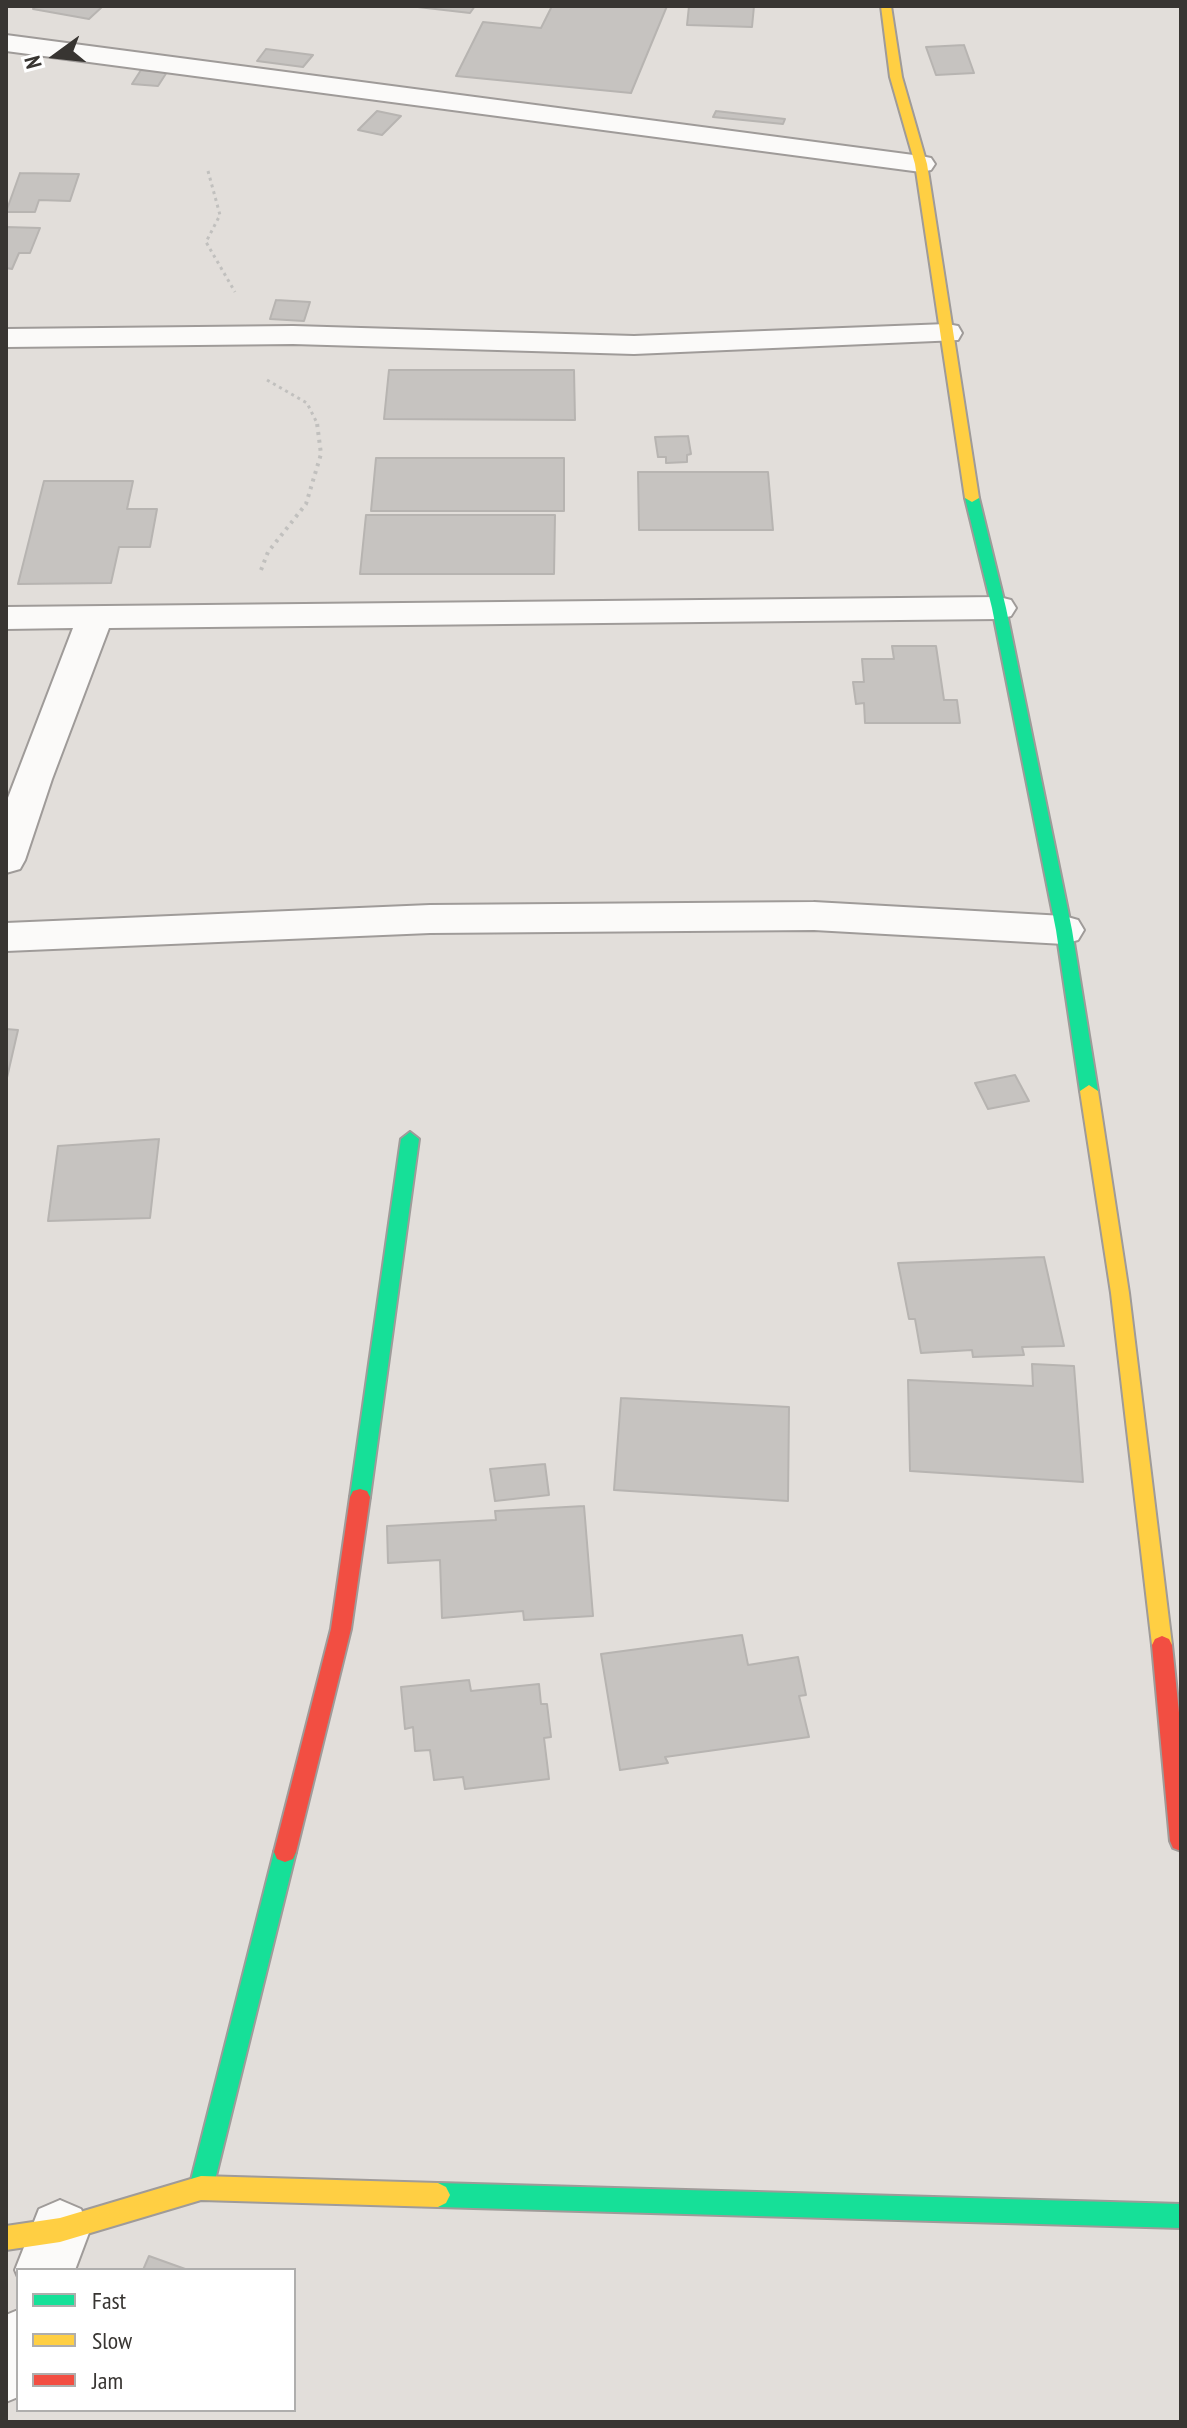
<!DOCTYPE html>
<style>
body{margin:0}
#map{position:relative;width:1187px;height:2428px;overflow:hidden;background:#e2deda;font-family:"PT Sans Narrow",sans-serif}
canvas{display:block}
.frame{position:absolute;inset:0;border:8px solid #383532;pointer-events:none}
.legend{position:absolute;left:16px;top:2268px;width:280px;height:144px;box-sizing:border-box;background:#fff;border:2px solid #afaead;margin:0;padding:10px 14px;list-style:none;font-size:24px;color:#383532}
.legend li{display:flex;align-items:center;gap:16px;height:40px}
.legend b{width:40px;border:2px solid #afaead}
.north{position:absolute;left:16px;top:16px;width:80px;height:80px;-webkit-text-stroke:6px #fff;paint-order:stroke;rotate:255deg;font-size:22px;font-weight:700;line-height:32px;text-align:center;color:#383532}
.north::after{content:'';display:block;margin:auto;width:28px;height:36px;background:#383532;clip-path:polygon(50% 0,100% 100%,50% 72%,0 100%)}
</style>
<div id="map">
<canvas width="1187" height="2428"></canvas>
<div class="frame"></div>
<ul class="legend">
<li><b style="height:10px;background:#16e098"></b>Fast</li>
<li><b style="height:10px;background:#ffcf43"></b>Slow</li>
<li><b style="height:10px;background:#f24e42"></b>Jam</li>
</ul>
<div class="north">N</div>
</div>
<script>
const g = document.querySelector('canvas').getContext('2d');
g.lineJoin = 'round';
function fillPath(path, color) { g.fillStyle = color; g.fill(path, 'evenodd'); }
const toPath = rows => new Path2D(rows.map(r => 'M' + r).join(''));
function stroke(path, color, width, dash) { g.strokeStyle = color; g.lineWidth = width; g.lineCap = dash ? 'butt' : 'round'; g.setLineDash(dash || []); g.stroke(path); }
const building = toPath([
 [36,6,103,6,89,19,33,9,36,6],
 [409,6,475,6,470,13,409,6],
 [552,6,667,6,631,93,456,76,483,22,541,28,552,6],
 [689,6,754,6,752,27,687,25,689,6],
 [964,45,974,73,936,75,926,47,964,45],
 [266,49,313,55,303,67,257,61,266,49],
 [141,70,167,72,158,86,132,84,141,70],
 [377,111,401,116,382,135,358,130,377,111],
 [716,111,785,119,783,124,713,117,716,111],
 [20,173,79,174,70,201,39,200,35,212,6,212,20,173],
 [6,227,40,228,30,253,19,253,12,269,6,268,6,227],
 [276,300,310,302,304,321,270,319,276,300],
 [389,370,574,370,575,420,384,419,389,370],
 [688,436,691,454,687,455,687,462,666,463,666,457,658,457,655,437,688,436],
 [376,458,564,458,564,511,371,511,376,458],
 [638,472,768,472,773,530,639,530,638,472],
 [44,481,133,481,127,509,157,509,150,547,119,547,111,583,18,584,44,481],
 [366,515,555,515,554,574,360,574,366,515],
 [892,646,936,646,944,700,957,700,960,723,865,723,864,703,856,704,853,682,864,682,862,659,894,659,892,646],
 [6,1029,18,1030,6,1082,6,1029],
 [1015,1075,1029,1101,988,1109,975,1083,1015,1075],
 [159,1139,150,1218,48,1221,58,1146,159,1139],
 [1044,1257,1064,1346,1022,1347,1024,1355,973,1357,972,1350,921,1353,915,1319,909,1319,898,1263,1044,1257],
 [1032,1364,1074,1366,1083,1482,910,1471,908,1380,1033,1386,1032,1364],
 [621,1398,789,1407,788,1501,614,1490,621,1398],
 [545,1464,549,1495,495,1501,490,1469,545,1464],
 [584,1506,593,1616,524,1620,523,1611,442,1618,440,1560,388,1563,387,1526,496,1520,495,1511,584,1506],
 [742,1635,748,1665,798,1657,806,1695,799,1696,809,1737,665,1757,668,1763,620,1770,601,1654,742,1635],
 [469,1680,471,1691,539,1684,541,1704,547,1704,551,1737,544,1738,549,1779,465,1789,463,1777,434,1780,430,1750,415,1751,413,1727,405,1729,401,1687,469,1680],
 [149,2256,188,2270,143,2270,149,2256]
]);
const pathFar1 = toPath([
 [208,171,220,215,206,242,235,292],
 [267,380,307,403,318,425]
]);
const path = toPath([
 [261,570,268,552,306,504,321,454,317,423]
]);
const street = toPath([
 [6,35,921,156,931,158,935,164,931,170,921,172,6,51,6,35],
 [947,324,958,326,962,333,958,340,634,354,293,344,6,347,6,329,293,326,634,336,947,324],
 [999,597,1011,600,1016,608,1011,616,999,619,109,628,52,779,25,860,20,869,6,873,6,803,73,628,6,629,6,607,999,597],
 [814,902,1064,916,1078,920,1084,930,1078,940,1064,944,814,930,430,933,6,951,6,923,430,905,814,902],
 [60,2200,81,2209,90,2230,75,2270,18,2270,18,2277,15,2270,39,2209,60,2200],
 [18,2310,18,2397,6,2402,6,2315,18,2310]
]);
const fast = toPath([
 [972,494,979,498,1006,608,1072,930,1098,1091,1089,1097,1080,1091,1056,930,992,608,965,498,972,494],
 [410,1132,419,1139,370,1497,367,1503,360,1505,353,1503,350,1497,401,1139,410,1132],
 [285,1842,293,1845,296,1852,213,2188,209,2196,201,2200,193,2196,189,2188,274,1852,277,1845,285,1842],
 [438,2183,1181,2204,1181,2228,438,2207,430,2203,426,2195,430,2187,438,2183]
]);
const slow = toPath([
 [881,6,891,6,902,77,927,164,979,498,972,502,965,498,915,164,890,77,881,6],
 [1089,1085,1098,1091,1129,1293,1172,1645,1169,1651,1162,1654,1155,1651,1152,1645,1111,1293,1080,1091,1089,1085],
 [201,2176,438,2183,446,2187,450,2195,446,2203,438,2207,201,2200,60,2242,6,2250,6,2226,60,2218,201,2176]
]);
const jam = toPath([
 [360,1489,367,1491,370,1497,351,1629,296,1852,293,1859,285,1862,277,1859,274,1852,331,1629,350,1497,353,1491,360,1489],
 [1162,1636,1169,1639,1172,1645,1181,1732,1181,1851,1173,1848,1170,1841,1152,1645,1155,1639,1162,1636]
]);
fillPath(building, '#c6c3c0');
stroke(building, '#b7b4b1', 2);
stroke(street, '#9f9b99', 4);
stroke(fast, '#9f9b99', 4);
stroke(slow, '#9f9b99', 4);
stroke(jam, '#9f9b99', 4);
stroke(pathFar1, '#c1c0be', 3, [3, 4]);
stroke(path, '#c1c0be', 4, [3, 5]);
fillPath(street, '#fbfaf9');
fillPath(fast, '#16e098');
fillPath(slow, '#ffcf43');
fillPath(jam, '#f24e42');
</script>
